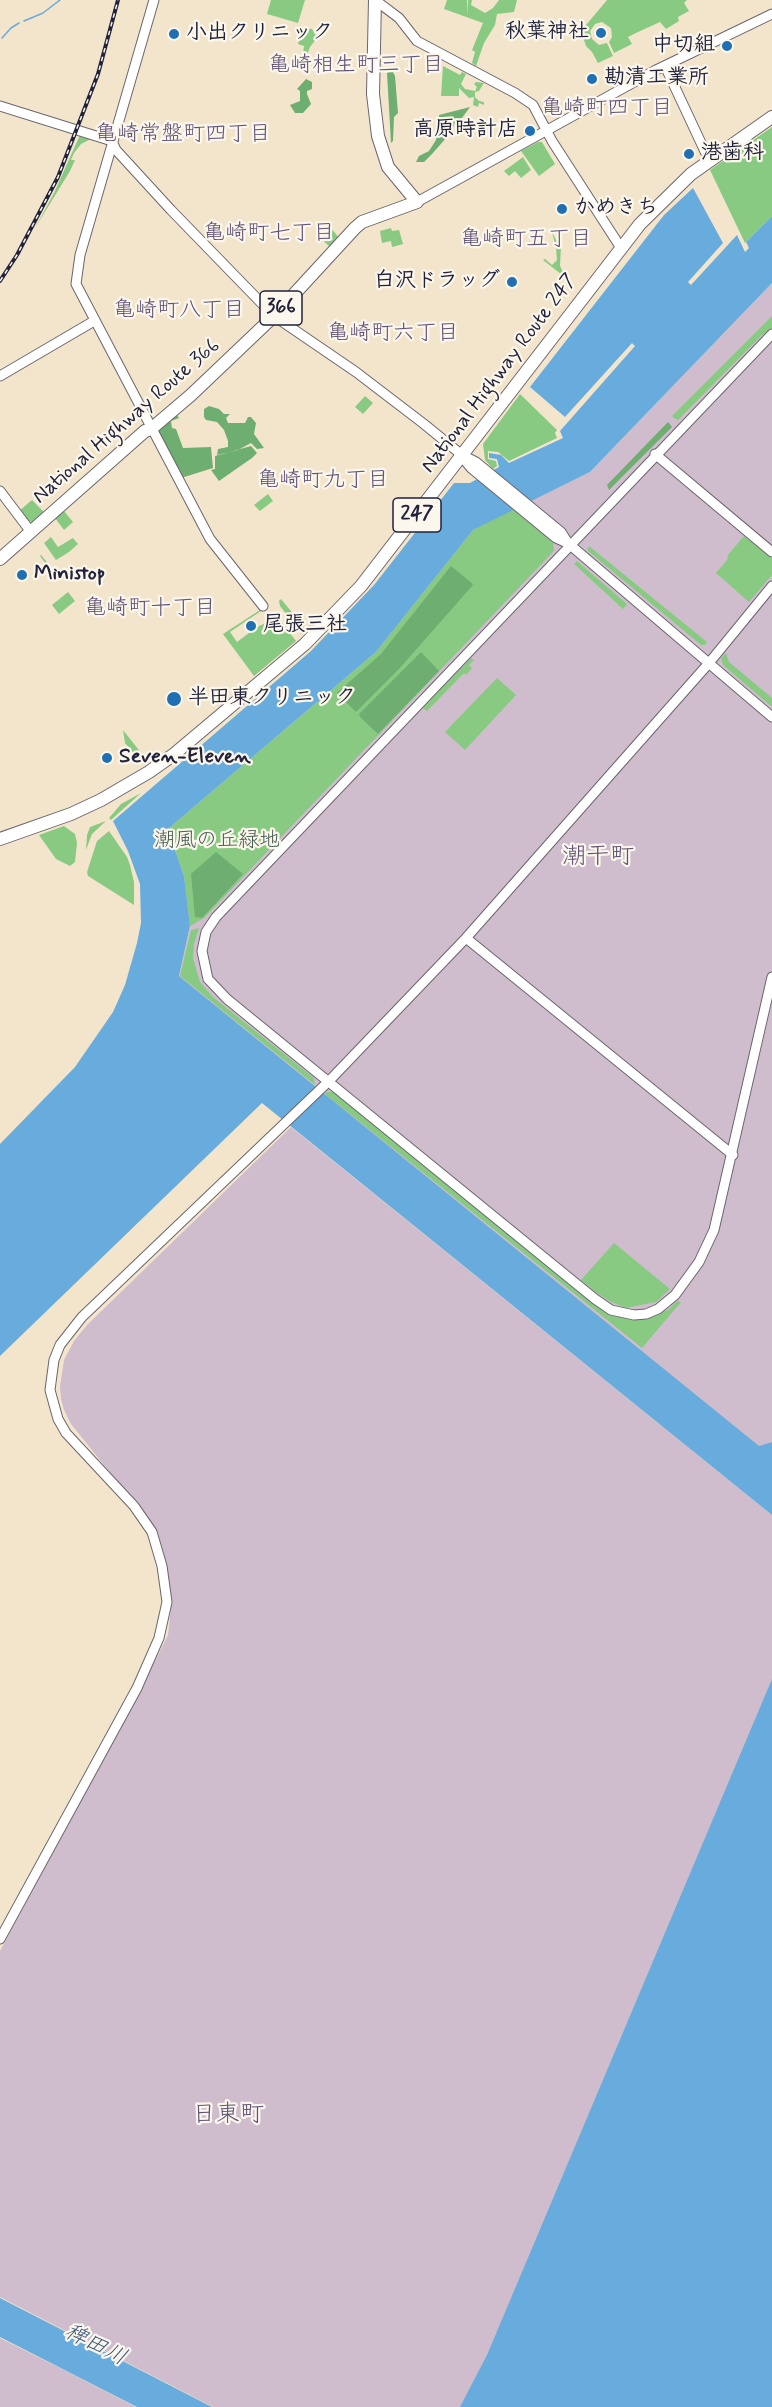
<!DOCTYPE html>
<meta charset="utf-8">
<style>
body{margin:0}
canvas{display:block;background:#f3e5cb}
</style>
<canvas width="772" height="2407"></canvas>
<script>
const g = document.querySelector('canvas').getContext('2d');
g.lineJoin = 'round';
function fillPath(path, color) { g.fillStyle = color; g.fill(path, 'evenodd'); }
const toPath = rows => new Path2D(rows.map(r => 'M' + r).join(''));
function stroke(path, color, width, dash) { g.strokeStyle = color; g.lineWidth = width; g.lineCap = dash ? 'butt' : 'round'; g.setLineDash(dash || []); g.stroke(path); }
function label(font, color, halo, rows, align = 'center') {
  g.font = font + ' Mynerve,"Klee One",sans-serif'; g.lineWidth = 4.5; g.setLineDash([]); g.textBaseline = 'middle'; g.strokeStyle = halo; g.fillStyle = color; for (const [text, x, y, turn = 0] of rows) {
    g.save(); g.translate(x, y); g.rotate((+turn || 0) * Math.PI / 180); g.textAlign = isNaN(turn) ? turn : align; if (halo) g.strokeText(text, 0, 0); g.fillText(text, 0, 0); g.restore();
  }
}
const industrial = toPath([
 [772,283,772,1442,759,1447,179,976,190,926,184,876,376,652,473,530,590,472],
 [291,1127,772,1515,772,1687,493,2351,463,2407,213,2407,0,2297,0,1951,133,1705,168,1635,171,1606,164,1555,156,1530,71,1424,64,1410,61,1399,60,1386,64,1360,74,1341,87,1325],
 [0,2338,64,2370,136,2407,0,2407]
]);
const green = toPath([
 [271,0,305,0,298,23,267,14],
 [447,0,467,0,467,15,468,0,472,0,471,5,485,13,493,8,499,0,517,0,514,12,497,14,495,25,484,43,476,66,472,63,475,52,472,50,483,23,444,9],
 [607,0,687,0,684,3,689,11,678,17,679,21,666,29,660,22,638,32,628,37,632,44,614,53,609,42,612,37,611,28,602,22,595,24,590,31,592,39,599,45,607,43,613,56,598,63,592,52,586,46,581,31],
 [303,28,312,29,317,38,310,47,307,55,303,54,304,46,298,44],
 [443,66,460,75,462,72,466,74,461,84,465,89,475,91,477,87,474,84,476,82,484,83,479,91,475,92,475,97,479,101,484,102,484,105,479,103,478,107,473,105,474,97,469,98,459,88,459,96,441,96],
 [772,127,772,216,745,243,710,170],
 [80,135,91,139,81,144,74,153,71,160,75,160,70,171,35,228,54,193],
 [538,142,542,142,555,164,539,176,521,151],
 [523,157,531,170,521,178,515,171,509,176,504,171],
 [331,228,339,238,330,247,319,237],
 [391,228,392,231,399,230,403,244,392,247,391,241,382,243,380,231],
 [552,232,559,246,561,246,560,266,566,278,543,260,545,259,552,265,557,260,556,248],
 [772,316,772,329,762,335,678,420,674,418,672,416],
 [520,394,557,430,555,433,557,438,509,461,498,452,488,451,488,459,496,461,497,466,493,469,485,460,483,444],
 [365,396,373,403,363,414,355,407],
 [268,494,273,501,260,511,254,505],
 [32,500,44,512,32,522,27,521,19,511],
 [513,509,553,542,554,550,551,554,204,918,190,926,184,876,168,829,376,652,473,530],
 [64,511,73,522,64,530,55,518],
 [744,536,772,558,772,575,749,602,716,573,727,560,728,555],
 [51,537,58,547,73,538,78,544,69,552,56,560,44,543],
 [589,546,707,642,705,645,701,645,587,550],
 [41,555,54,571,50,574,46,570,37,577,34,573,46,564,40,556],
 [577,561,627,604,623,609,574,564],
 [68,592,75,601,59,614,52,605],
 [281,599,304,627,303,630,312,623,313,625,302,634,280,606,279,601],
 [260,610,261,611,230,632,237,642,257,627,270,621,273,624,279,619,296,641,254,676,223,634],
 [726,653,729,662,772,698,772,707,723,665,721,658],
 [471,658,474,660,469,665,472,668,466,675,464,673,427,711,423,708],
 [497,678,516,695,465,750,445,732],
 [123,730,142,754,136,756,125,743],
 [141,793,111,820,109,818,121,804],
 [106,821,92,834,86,850,87,835,90,827],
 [64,826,75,834,77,843,75,862,70,866,56,859,39,835],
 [109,831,127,857,130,865,134,882,134,905,88,876,87,872,97,841],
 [199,928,194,944,193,958,200,982,213,997,314,1078,315,1085,180,976,191,930],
 [327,1092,334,1092,613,1315,635,1320,646,1318,668,1310,677,1301,681,1302,642,1348,325,1094],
 [614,1243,670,1289,656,1302,626,1308,611,1302,597,1293,581,1280]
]);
const forest = toPath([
 [392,70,395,76,398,113,394,117,393,141,391,143,387,73],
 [306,79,312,82,312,89,307,91,307,94,311,104,303,113,295,113,290,105,300,101,300,91,297,89],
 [470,107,462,118,457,119,453,128,446,125,443,133,447,137,432,154,424,162,416,162,419,156,429,151,436,140,439,115],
 [209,406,219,409,224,414,230,414,226,418,228,423,245,423,248,417,251,417,256,423,254,434,264,448,257,449,251,443,238,450,217,455,218,449,228,447,228,441,224,430,217,422,206,420,204,417,204,409],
 [175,412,179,418,171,421,172,428,176,429,183,448,211,447,213,468,181,478,156,430],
 [668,422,672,427,609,490,607,485],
 [251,446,257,453,252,458,219,481,211,470,215,469,215,456],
 [451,566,473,584,472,586,399,669,356,712,337,693,381,654],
 [421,652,439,671,378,734,360,717,359,714],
 [216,852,243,874,202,918,195,917,191,874]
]);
const water = toPath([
 [693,188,723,243,688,282,691,285,737,235,745,252,749,248,746,242,772,216,772,283,590,472,473,530,376,652,168,829,184,876,190,926,179,976,759,1446,772,1442,772,1515,262,1103,0,1356,0,1144,75,1067,113,1012,125,985,137,943,141,923,140,884,128,851,113,821,311,651,374,585,454,483,470,483,499,467,497,459,489,458,489,453,501,455,509,463,563,438,560,431,635,346,632,343,565,417,530,387,664,215],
 [772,1679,772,2407,460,2407,487,2355],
 [0,2298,212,2407,137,2407,0,2337]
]);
const stream = toPath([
 [24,21,43,13,60,0],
 [2,38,11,28,19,23]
]);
const secondary = toPath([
 [154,0,80,255,76,284,210,539,263,606],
 [375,0,399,18,417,41,515,93,533,105,552,141,621,248],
 [665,66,709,160],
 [0,106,112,141,116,150,171,210,274,316,356,372,424,424,457,451,471,468,556,538,569,544,772,717],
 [417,202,656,70,772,14],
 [772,334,216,917,206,932,202,951,208,979,227,999,595,1299,611,1310,634,1315,646,1314,658,1309,675,1295,699,1262,714,1230,772,977],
 [0,376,94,321],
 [655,454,772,552],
 [464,456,476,462,561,532,568,543],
 [0,491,31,532],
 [466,938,733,1155],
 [0,1939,137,1688,159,1638,167,1602,162,1566,152,1532,134,1506,66,1433,58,1419,50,1390,54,1360,60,1345,82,1317,329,1081,466,938,709,663,772,586]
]);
const highway = toPath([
 [0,559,145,431,151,429,191,395,274,316,355,228,362,222,417,202,388,167,378,136,373,94,375,0],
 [0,839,71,814,101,800,149,772,173,755,305,644,361,586,640,224,691,174,772,117]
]);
const rail = toPath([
 [0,281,17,255,58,177,98,74,118,0]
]);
const markers = [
 [601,33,6,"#1f6fb2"],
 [174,34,6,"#1f6fb2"],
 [727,46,6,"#1f6fb2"],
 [592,79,6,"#1f6fb2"],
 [530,131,6,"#1f6fb2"],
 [689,154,6,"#1f6fb2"],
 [562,209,6,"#1f6fb2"],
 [512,282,6,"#1f6fb2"],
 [22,575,6,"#1f6fb2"],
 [251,626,6,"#1f6fb2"],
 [174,699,8,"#1f6fb2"],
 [107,758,6,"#1f6fb2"]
];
const shields = [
 [281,308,42],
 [417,515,48]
];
const shieldNames = [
 ["366",281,308],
 ["247",417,515]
];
const poiNames = [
 ["秋葉神社",589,33,"right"],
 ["小出クリニック",186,34],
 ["中切組",715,46,"right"],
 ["勘清工業所",604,79],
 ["高原時計店",518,131,"right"],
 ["港歯科",701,154],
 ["かめきち",574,209],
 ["白沢ドラッグ",500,282,"right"],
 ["Ministop",34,575],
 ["尾張三社",263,626],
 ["半田東クリニック",188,699],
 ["Seven-Eleven",119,758]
];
const streetNames = [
 ["National Highway Route 247",500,374,-53],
 ["National Highway Route 366",127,422,-41]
];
const parkNames = [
 ["潮風の丘緑地",217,842]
];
const neighbourhoodNames = [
 ["亀崎相生町三丁目",356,66],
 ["亀崎町四丁目",607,109],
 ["亀崎常盤町四丁目",183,135],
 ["亀崎町七丁目",269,234],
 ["亀崎町五丁目",526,240],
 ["亀崎町八丁目",179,311],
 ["亀崎町六丁目",393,334],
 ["亀崎町九丁目",323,481],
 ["亀崎町十丁目",150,609]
];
const waterNames = [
 ["稗田川",95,2346,27]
];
const quarterNames = [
 ["潮干町",598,858],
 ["日東町",228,2116]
];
fillPath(industrial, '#cfbdce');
fillPath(green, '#89ca82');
fillPath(forest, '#6eae70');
fillPath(water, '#68abdd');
stroke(stream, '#68abdd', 1.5);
stroke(secondary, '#6b666d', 11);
stroke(highway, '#6b666d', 14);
stroke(secondary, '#fff', 9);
stroke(highway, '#fff', 12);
stroke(rail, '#22223b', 4);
stroke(rail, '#fbf7ec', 1.5, [4.5]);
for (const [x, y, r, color] of markers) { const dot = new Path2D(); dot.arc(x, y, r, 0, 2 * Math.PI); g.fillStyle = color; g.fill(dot); stroke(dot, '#fbf7ec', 2); }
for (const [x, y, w] of shields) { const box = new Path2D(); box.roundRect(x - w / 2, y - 17, w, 34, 4.5); g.fillStyle = '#fbf7ec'; g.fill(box); stroke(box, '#22223b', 1.5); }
label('bold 20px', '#22223b', null, shieldNames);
label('bold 21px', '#22223b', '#fbf7ec', poiNames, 'left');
label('21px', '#22223b', '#fbf7ec', streetNames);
label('21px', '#465d54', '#fbf7ec', parkNames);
label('22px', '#615376', '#fbf7ec', neighbourhoodNames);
label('italic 22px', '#3e597c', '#fbf7ec', waterNames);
label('24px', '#615376', '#fbf7ec', quarterNames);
</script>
